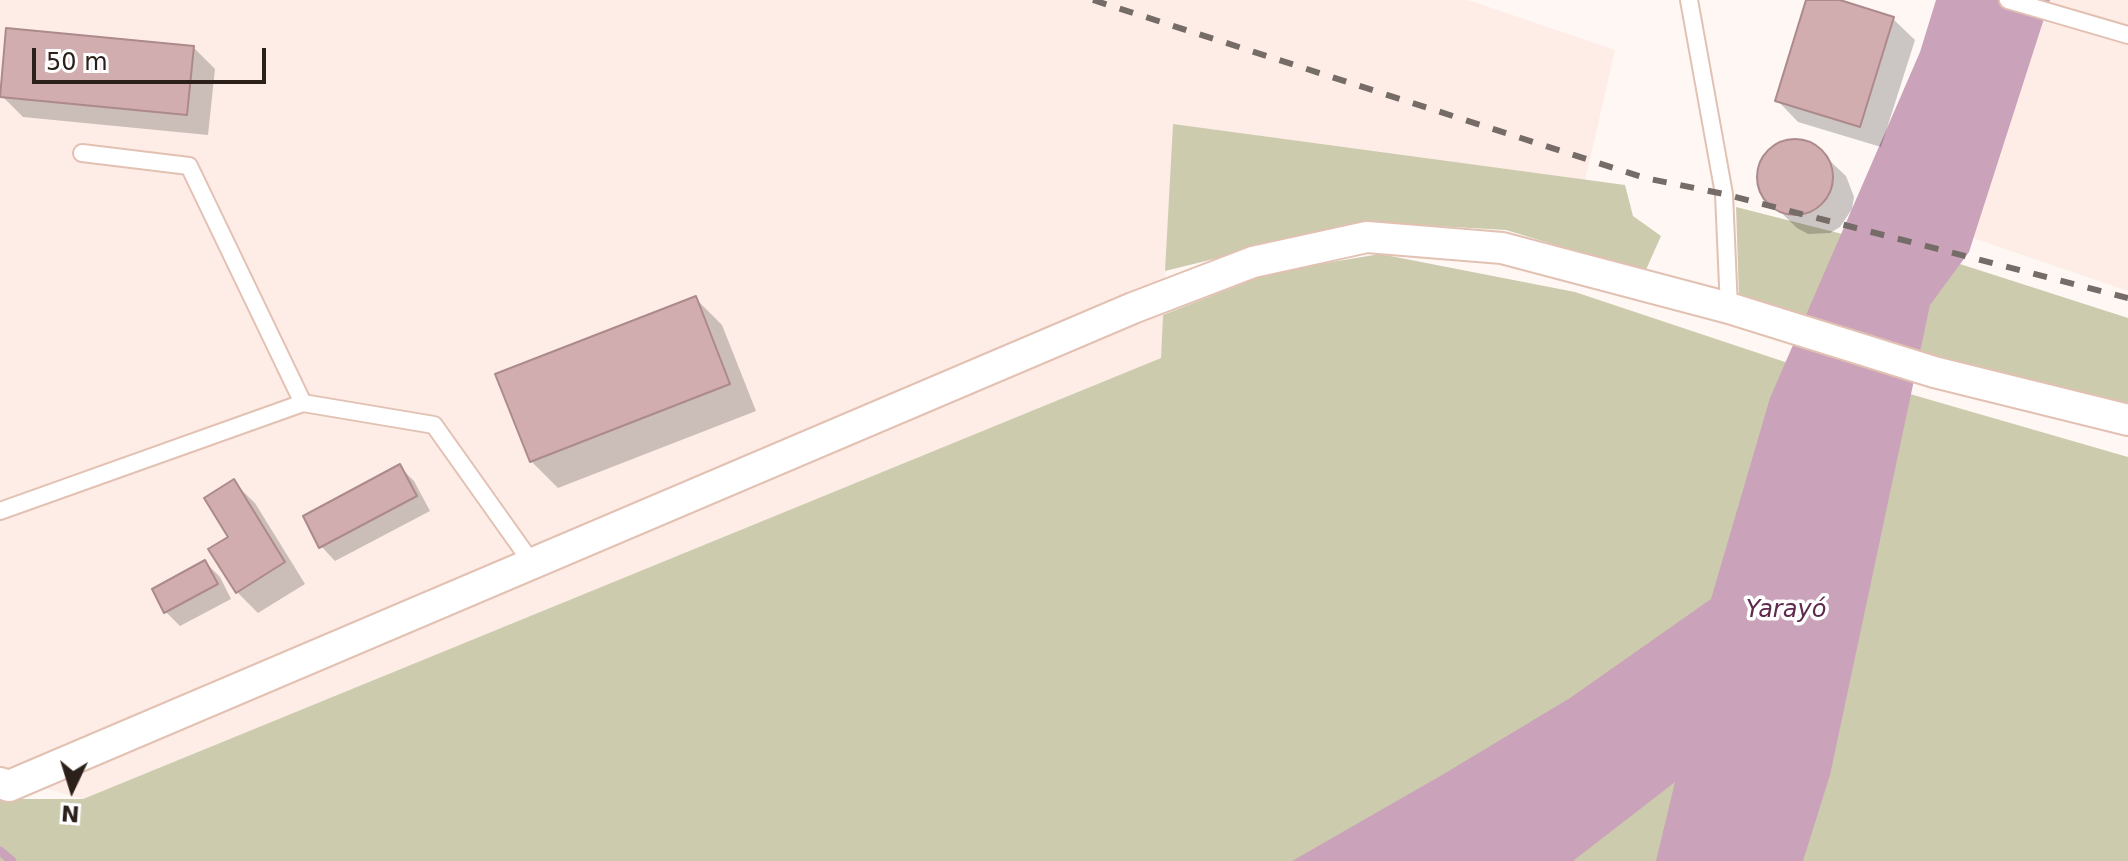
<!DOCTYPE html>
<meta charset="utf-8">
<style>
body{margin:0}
#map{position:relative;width:2128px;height:861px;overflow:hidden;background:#fef7f4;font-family:"DejaVu Sans",sans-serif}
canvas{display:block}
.north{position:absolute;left:32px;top:749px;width:80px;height:80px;-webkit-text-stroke:6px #fff;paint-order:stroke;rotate:184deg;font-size:22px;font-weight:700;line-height:32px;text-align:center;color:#2c201b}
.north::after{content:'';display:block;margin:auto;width:28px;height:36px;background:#2c201b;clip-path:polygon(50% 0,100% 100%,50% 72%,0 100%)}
.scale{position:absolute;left:32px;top:48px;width:234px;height:36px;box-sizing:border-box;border:4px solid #2c201b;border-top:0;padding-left:10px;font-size:24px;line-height:28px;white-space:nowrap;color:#2c201b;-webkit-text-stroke:6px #fff;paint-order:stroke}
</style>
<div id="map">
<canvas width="2128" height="861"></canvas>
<div class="north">N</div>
<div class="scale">50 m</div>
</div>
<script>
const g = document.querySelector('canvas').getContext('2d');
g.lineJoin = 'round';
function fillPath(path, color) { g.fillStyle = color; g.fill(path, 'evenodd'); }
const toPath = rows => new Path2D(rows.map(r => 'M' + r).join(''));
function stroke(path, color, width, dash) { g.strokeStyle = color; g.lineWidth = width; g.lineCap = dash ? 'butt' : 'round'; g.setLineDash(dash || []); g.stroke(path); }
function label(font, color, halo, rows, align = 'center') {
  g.font = font + ' "DejaVu Sans",sans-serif'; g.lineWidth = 7; g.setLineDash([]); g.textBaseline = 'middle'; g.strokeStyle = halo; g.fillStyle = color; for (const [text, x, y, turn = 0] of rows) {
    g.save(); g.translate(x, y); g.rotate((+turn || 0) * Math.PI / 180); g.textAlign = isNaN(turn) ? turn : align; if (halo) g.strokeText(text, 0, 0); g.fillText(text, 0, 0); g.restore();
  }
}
const built = toPath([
 [0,0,1468,0,1615,50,1585,181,1173,125,1161,358,83,799,0,776],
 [2050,0,2128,0,2128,291,1973,238]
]);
const green = toPath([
 [1173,124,1625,185,1633,216,1661,236,1645,272,1506,230,1364,222,1165,271],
 [1736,207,1960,264,2128,318,2128,405,1919,355,1739,298],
 [1380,254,1575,292,1785,362,1910,394,2128,457,2128,861,0,861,0,799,83,799,1161,358,1163,315,1272,272]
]);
const water = toPath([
 [1936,0,2050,0,1969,252,1930,305,1830,775,1803,861,1656,861,1675,782,1573,861,1292,861,1442,775,1570,698,1711,599,1770,398,1920,52]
]);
const shadow = toPath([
 [1808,0,1833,0,1893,19,1915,40,1881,147,1798,122,1777,100],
 [193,47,215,69,208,135,23,117,2,96],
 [1792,141,1804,142,1815,147,1846,176,1854,197,1852,209,1840,227,1830,233,1808,234,1797,228,1765,197,1760,186,1759,173,1762,162,1770,151,1780,144],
 [695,298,722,325,756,411,558,488,531,461],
 [400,467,414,481,430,511,335,561,321,546],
 [233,482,255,503,305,584,258,613,237,592,231,537],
 [205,562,220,577,231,599,180,626,166,612]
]);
const stream = toPath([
 [0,851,12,861]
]);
const building = toPath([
 [1806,0,1840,0,1894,17,1860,127,1775,101,1806,0],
 [6,28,194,46,187,115,0,97,6,28],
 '1757 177a38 38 0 1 1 76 0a38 38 0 1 1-76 0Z',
 [696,296,730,384,530,462,495,374,696,296],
 [400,464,417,496,319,548,303,516,400,464],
 [234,479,285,562,236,593,208,549,228,537,204,498,234,479],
 [205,560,218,584,164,613,152,589,205,560]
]);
const service = toPath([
 [1689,0,1724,194,1729,308],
 [2008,0,2128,35],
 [82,153,189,166,303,403,434,425,532,563],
 [0,511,303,403]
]);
const minor = toPath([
 [0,783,9,786,1133,308,1253,262,1367,237,1502,248,1729,308,1934,372,2128,420]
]);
const rail = toPath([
 [1093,0,1645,178,1724,194,2128,298]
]);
const waterNames = [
 ["Yarayó",1786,611]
];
fillPath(built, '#feede6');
fillPath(green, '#cdcbae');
fillPath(water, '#caa3ba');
fillPath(shadow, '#0003');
stroke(stream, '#caa3ba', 9);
fillPath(building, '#d2adb0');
stroke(building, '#ac8a8c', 2);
stroke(service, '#e2c1b3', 20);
stroke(minor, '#e2c1b3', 34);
stroke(service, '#fff', 16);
stroke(minor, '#fff', 30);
stroke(rail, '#766c67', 6, [14, 14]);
label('italic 24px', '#5d2a4b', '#fff', waterNames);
</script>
